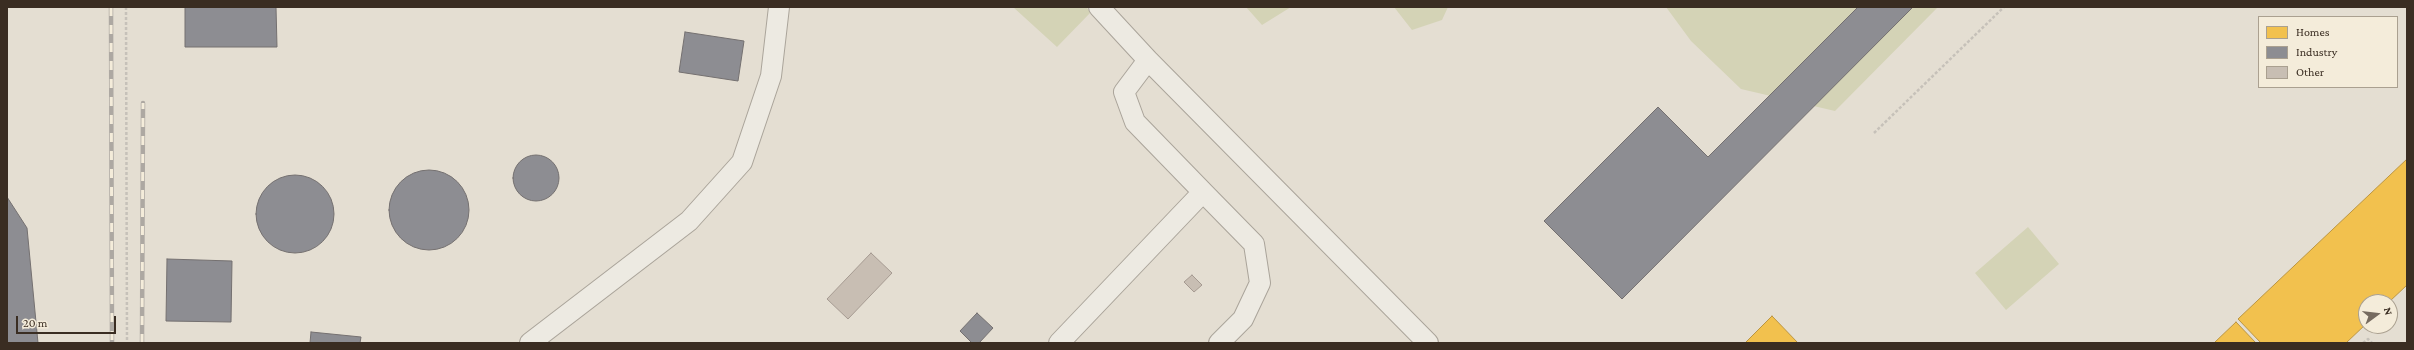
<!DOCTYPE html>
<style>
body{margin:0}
#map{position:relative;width:2414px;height:350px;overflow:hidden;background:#e4ded2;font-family:"Crimson Pro",serif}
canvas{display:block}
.frame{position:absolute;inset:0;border:8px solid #3a2d22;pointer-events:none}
.legend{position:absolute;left:2258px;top:16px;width:140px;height:72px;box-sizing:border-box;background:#f4ecda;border:1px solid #aaa090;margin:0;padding:5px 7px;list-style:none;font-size:12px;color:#3a2d22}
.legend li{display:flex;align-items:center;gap:8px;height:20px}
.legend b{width:20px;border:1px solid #aaa090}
.north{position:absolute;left:2358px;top:294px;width:40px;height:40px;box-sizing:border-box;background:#f4ecda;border:1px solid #aaa090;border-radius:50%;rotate:75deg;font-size:11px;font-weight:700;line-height:16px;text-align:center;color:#3a2d22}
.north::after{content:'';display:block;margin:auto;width:14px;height:18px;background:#766b60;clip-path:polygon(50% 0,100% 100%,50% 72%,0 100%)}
.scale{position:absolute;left:16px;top:316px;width:100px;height:18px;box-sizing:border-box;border:2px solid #3a2d22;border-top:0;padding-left:5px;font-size:12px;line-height:14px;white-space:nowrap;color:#3a2d22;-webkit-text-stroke:3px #f4ecda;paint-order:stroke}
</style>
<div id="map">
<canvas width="2414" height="350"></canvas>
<div class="frame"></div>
<ul class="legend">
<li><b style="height:11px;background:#f2c14e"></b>Homes</li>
<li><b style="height:11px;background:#8d8d92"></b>Industry</li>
<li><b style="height:11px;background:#c8beb3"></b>Other</li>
</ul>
<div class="north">N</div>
<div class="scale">20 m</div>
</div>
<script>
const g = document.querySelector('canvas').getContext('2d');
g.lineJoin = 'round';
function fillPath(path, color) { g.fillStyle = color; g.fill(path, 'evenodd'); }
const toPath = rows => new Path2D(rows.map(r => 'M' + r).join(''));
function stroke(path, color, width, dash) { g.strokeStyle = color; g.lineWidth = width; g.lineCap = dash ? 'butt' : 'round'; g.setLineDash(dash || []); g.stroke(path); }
const green = toPath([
 [1013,7,1086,7,1091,12,1057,47],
 [1246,7,1291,7,1262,25],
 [1394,7,1448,7,1442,20,1412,30],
 [1666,7,1938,7,1835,111,1741,89,1691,41],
 [2028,227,2059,264,2006,310,1975,273]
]);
const homes = toPath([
 [2407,159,2407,285,2389,302,2366,302,2366,324,2346,343,2261,343,2238,319,2407,159],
 [1772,316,1798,343,1745,343,1772,316],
 [2236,322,2256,343,2214,343,2236,322]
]);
const industry = toPath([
 [185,7,276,7,277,47,185,47,185,7],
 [1858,7,1913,7,1622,299,1544,221,1658,107,1708,157,1858,7],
 [685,32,744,41,738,81,679,72,685,32],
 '513 178a23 23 0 1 1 46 0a23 23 0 1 1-46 0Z',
 '389 210a40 40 0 1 1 80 0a40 40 0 1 1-80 0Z',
 '256 214a39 39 0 1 1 78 0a39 39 0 1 1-78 0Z',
 [7,197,27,228,38,343,7,343,7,197],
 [167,259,232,261,231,322,166,321,167,259],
 [977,313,993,328,979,343,972,343,960,331,977,313],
 [311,332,361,337,360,343,310,343,311,332]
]);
const building = toPath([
 [871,253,892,273,848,319,827,299,871,253],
 [1192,275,1202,285,1194,292,1184,282,1192,275]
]);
const path = toPath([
 [126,7,127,343],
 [1874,133,2004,7],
 [2363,343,2368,339,2372,343]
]);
const service = toPath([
 [1099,7,1148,60,1428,343],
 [1203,192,1254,244,1260,283,1243,319,1219,343],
 [530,343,689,221,742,162,771,76,779,7],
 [1059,343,1203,192,1135,122,1124,92,1148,60]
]);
const rail = toPath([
 [111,7,112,343],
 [142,343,143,103]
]);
fillPath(green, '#d4d3b6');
fillPath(homes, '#f2c14e');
stroke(homes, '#bb9541', 1);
fillPath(industry, '#8d8d92');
stroke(industry, '#747070', 1);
fillPath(building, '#c8beb3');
stroke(building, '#a59a91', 1);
stroke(service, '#aaa49a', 22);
stroke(path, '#c6c1b9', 2.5, [3, 2]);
stroke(service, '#edeae2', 20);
stroke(rail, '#ada8a2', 4.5);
stroke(rail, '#f4ecda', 3, [9]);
</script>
